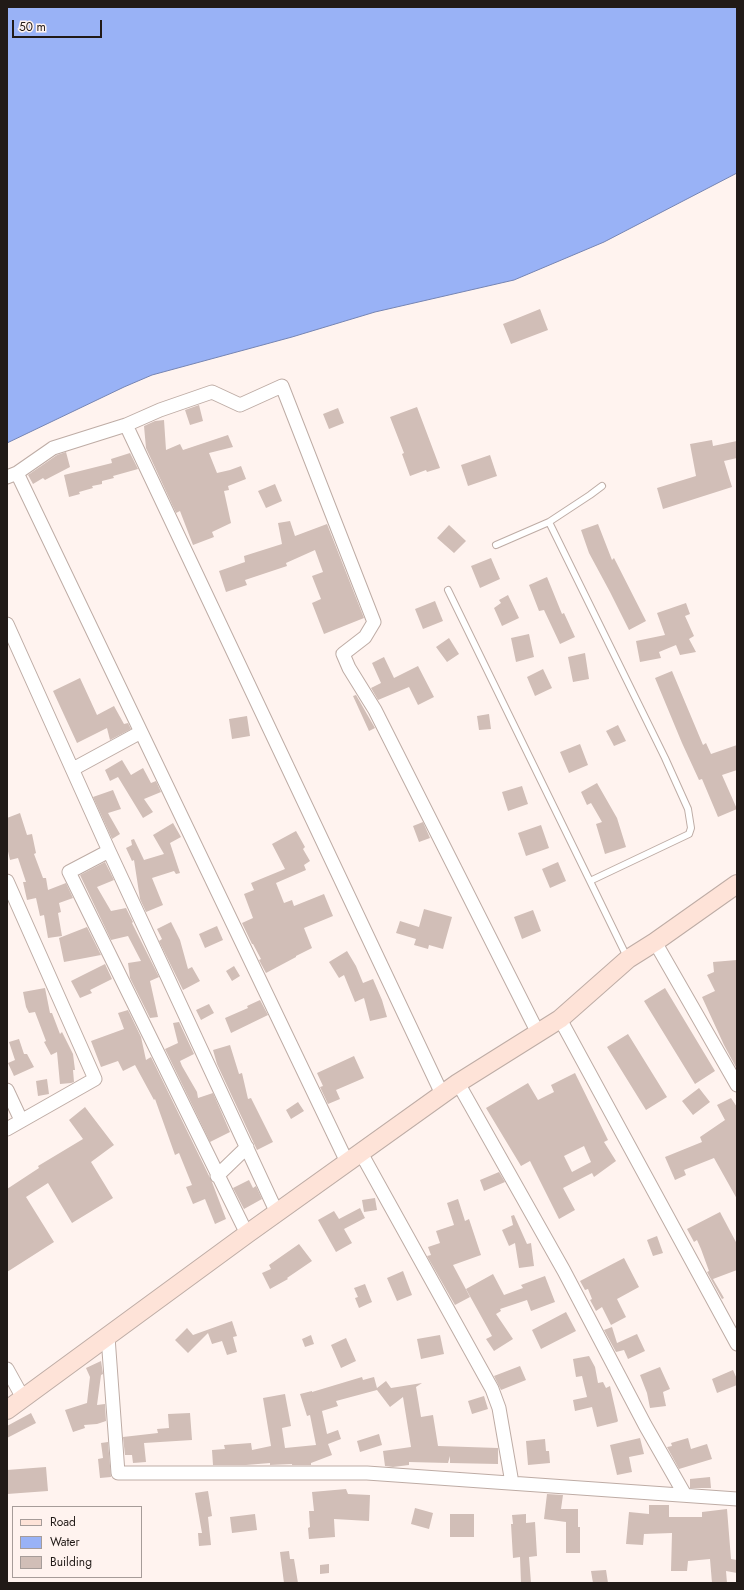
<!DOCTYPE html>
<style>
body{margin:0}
#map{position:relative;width:744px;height:1590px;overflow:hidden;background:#fff3ef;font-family:Jost,sans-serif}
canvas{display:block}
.frame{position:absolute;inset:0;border:8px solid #211a17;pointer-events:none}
.legend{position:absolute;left:12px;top:1506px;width:130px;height:72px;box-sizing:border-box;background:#fff3ef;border:1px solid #a69c99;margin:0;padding:5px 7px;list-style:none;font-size:12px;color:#211a17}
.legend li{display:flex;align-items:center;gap:8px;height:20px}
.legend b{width:20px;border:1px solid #a69c99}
.scale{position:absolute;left:12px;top:20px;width:90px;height:18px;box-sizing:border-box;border:2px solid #211a17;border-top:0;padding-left:5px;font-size:12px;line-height:14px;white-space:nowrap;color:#211a17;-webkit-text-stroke:3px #fff3ef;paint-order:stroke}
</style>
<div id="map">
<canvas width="744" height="1590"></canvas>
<div class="frame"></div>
<ul class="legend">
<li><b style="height:5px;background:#fee3d8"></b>Road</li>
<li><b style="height:11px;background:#99b2f6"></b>Water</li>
<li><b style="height:11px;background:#d1beb7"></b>Building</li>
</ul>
<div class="scale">50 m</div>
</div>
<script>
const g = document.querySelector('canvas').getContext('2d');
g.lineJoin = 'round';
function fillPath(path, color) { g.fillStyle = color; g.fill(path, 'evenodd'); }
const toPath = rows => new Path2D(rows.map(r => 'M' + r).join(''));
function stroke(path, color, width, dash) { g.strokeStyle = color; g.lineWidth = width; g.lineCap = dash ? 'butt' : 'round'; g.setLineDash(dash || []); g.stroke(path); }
const water = toPath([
 [7,7,737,7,737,173,604,242,514,280,375,312,292,337,152,375,124,387,7,443,7,7]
]);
const building = toPath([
 [540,309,548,330,511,344,503,324],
 [199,405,203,421,190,425,185,410],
 [417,407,440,468,427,472,426,470,410,476,402,454,404,453,390,417],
 [338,408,344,423,329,429,323,414],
 [164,420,166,450,180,444,183,450,228,435,233,447,209,453,217,473,230,470,241,466,246,479,228,486,229,490,224,491,231,523,212,532,214,537,193,545,180,511,176,513,146,448,144,426,155,421],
 [712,440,713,446,737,441,737,458,724,461,732,487,663,509,657,488,696,476,690,444],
 [66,452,70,467,45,480,43,478,33,484,28,475,57,455],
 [130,453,138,469,113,476,114,478,102,481,102,484,92,486,93,488,79,492,80,494,69,497,64,475,112,463,111,459],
 [490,455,497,476,468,486,461,465],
 [275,484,282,501,266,508,258,491],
 [290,521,295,536,327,524,364,618,324,634,312,603,321,599,312,576,323,572,315,550,286,563,287,566,245,580,247,585,226,592,219,571,245,562,244,556,282,544,278,523],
 [598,524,612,560,614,558,646,621,629,630,610,592,589,553,581,530],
 [449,525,466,541,454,553,437,538],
 [491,558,500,579,480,588,471,566],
 [547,577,562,614,564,613,575,637,560,644,544,610,539,611,529,585],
 [508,595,519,618,502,626,494,608,501,603,499,600],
 [435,601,443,621,423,629,415,609],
 [686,603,690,614,685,616,694,636,689,639,696,652,680,655,676,645,659,652,661,658,640,662,636,641,665,635,657,613],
 [529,634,534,657,516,662,511,638],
 [449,638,459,654,447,662,436,647],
 [585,653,589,679,573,682,568,657],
 [384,657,394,678,418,666,434,697,418,705,409,687,378,700,371,688,381,683,372,663],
 [543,669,552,688,535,696,527,677],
 [672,671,703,745,706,743,711,754,737,745,737,770,722,775,737,809,718,817,702,779,699,780,682,743,655,678],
 [80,678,97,715,114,706,124,724,128,723,131,729,110,740,107,728,77,743,53,691],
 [356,695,375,728,369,731,353,696],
 [489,714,491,729,479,730,477,716],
 [247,716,250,736,232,739,229,719],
 [618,725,626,741,614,746,606,731],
 [580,744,588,765,569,773,560,752],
 [122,760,131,775,143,768,151,783,156,781,161,792,144,799,153,812,143,818,118,777,110,781,105,770],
 [597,783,617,818,626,847,605,854,596,824,602,822,591,803,587,805,581,792],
 [522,786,528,804,508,811,502,792],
 [113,790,121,809,108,813,120,834,112,839,93,797],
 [20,813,27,835,32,834,36,853,34,854,43,878,46,878,48,890,66,883,73,898,59,903,61,912,58,913,62,936,48,938,44,915,40,916,36,898,27,900,23,882,26,882,18,858,10,860,7,847,7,818],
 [423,822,430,838,419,842,413,826],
 [173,823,181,837,170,843,180,873,176,874,174,871,152,878,163,905,146,912,140,899,134,860,132,861,126,848,132,845,131,840,134,839,144,860,164,854,153,835],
 [541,825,549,848,526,856,518,833],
 [296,831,305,847,303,849,310,861,304,865,306,870,276,883,284,903,292,900,294,906,324,894,333,916,304,928,312,948,296,956,296,957,266,973,259,960,261,959,253,944,252,944,242,923,253,918,244,894,254,890,251,883,285,869,272,844],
 [105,862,114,880,97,887,111,911,126,908,133,922,132,923,159,977,150,981,158,1017,150,1018,130,978,128,963,141,961,128,936,111,940,80,875],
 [558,862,566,881,550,888,542,869],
 [424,909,452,917,443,949,429,945,428,949,414,945,416,939,396,933,400,921,419,927],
 [533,910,541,931,522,939,514,917],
 [171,922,180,940,188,969,192,967,200,981,183,990,159,941,162,939,157,929],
 [217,926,223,940,205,948,199,934],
 [87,927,101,955,64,962,59,938],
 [347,951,356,966,363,983,373,979,382,1000,387,1017,370,1021,364,998,355,1002,344,975,339,978,329,962],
 [737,960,737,1069,724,1045,702,997,715,991,707,975,714,972,713,962],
 [105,964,112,979,90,990,92,993,80,998,71,981],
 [234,966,240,976,232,981,226,971],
 [45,988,50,1013,52,1013,60,1034,62,1032,73,1054,75,1070,73,1070,74,1082,71,1083,60,1084,57,1052,51,1055,44,1042,46,1041,35,1012,29,1013,26,1007,23,992],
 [665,988,715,1071,695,1084,644,1001],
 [260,1000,268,1015,231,1033,225,1018,248,1008,247,1006],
 [209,1004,214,1013,201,1020,196,1010],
 [128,1010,141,1037,146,1060,151,1057,212,1182,226,1219,215,1224,205,1199,193,1204,186,1187,192,1185,179,1153,175,1155,155,1099,154,1100,135,1065,123,1071,118,1061,101,1067,91,1041,124,1029,118,1013],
 [179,1022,194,1054,180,1061,182,1066,197,1092,198,1098,213,1093,230,1132,210,1142,165,1049,178,1043,173,1023],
 [628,1034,667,1097,646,1110,607,1047],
 [19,1039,24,1054,27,1054,34,1067,14,1076,8,1063,15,1060,9,1042],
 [230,1045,239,1074,242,1073,248,1099,251,1098,273,1142,257,1150,217,1064,213,1050],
 [354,1056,364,1078,336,1090,340,1099,328,1104,320,1087,323,1086,317,1073],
 [575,1073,608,1140,604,1142,616,1161,594,1177,592,1173,563,1188,575,1210,559,1219,530,1161,521,1166,486,1108,528,1083,538,1100,554,1092,551,1085],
 [584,1146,591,1162,572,1172,564,1156],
 [47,1079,49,1094,38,1096,36,1081],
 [699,1088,710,1102,693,1115,682,1101],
 [731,1098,737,1107,737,1199,714,1158,684,1170,686,1175,675,1180,665,1157,702,1142,700,1137,725,1120,717,1105],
 [298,1102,304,1111,291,1119,286,1110],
 [85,1107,114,1145,91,1162,113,1198,72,1223,48,1183,26,1197,54,1242,7,1272,7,1189,39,1168,38,1166,83,1139,69,1120],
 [499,1172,505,1182,484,1191,480,1180],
 [249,1180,253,1188,256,1186,262,1199,244,1209,233,1188],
 [375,1198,377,1210,364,1212,362,1200],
 [458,1199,465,1221,469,1219,481,1255,453,1265,470,1297,455,1305,427,1256,431,1255,428,1247,440,1243,436,1231,454,1225,447,1203],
 [360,1208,365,1218,344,1229,352,1243,336,1252,318,1220,334,1211,339,1219],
 [720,1212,737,1244,737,1270,713,1279,724,1298,722,1299,707,1272,709,1271,701,1249,697,1240,694,1242,687,1229],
 [514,1215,527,1244,531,1243,534,1266,519,1268,515,1243,509,1246,502,1230,513,1225,511,1216],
 [657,1236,663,1253,653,1256,647,1240],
 [299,1244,312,1261,287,1278,288,1279,270,1289,262,1273,271,1269,269,1265],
 [624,1258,639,1287,617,1299,626,1317,611,1325,602,1307,596,1311,590,1300,592,1299,588,1289,585,1290,580,1281],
 [403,1271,412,1295,397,1301,387,1278],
 [493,1274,504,1295,523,1288,521,1285,545,1276,555,1302,531,1311,527,1300,500,1309,501,1311,496,1314,513,1339,494,1351,486,1339,492,1336,466,1289],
 [365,1284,372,1302,359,1308,355,1298,358,1297,354,1288],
 [566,1312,576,1331,541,1349,532,1330],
 [232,1321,237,1336,233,1337,237,1352,227,1355,222,1341,212,1344,208,1333,188,1353,175,1340,187,1328,193,1335],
 [612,1327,617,1343,637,1334,645,1351,628,1359,624,1350,616,1352,604,1330],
 [311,1335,314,1344,305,1347,302,1339],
 [440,1335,444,1354,421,1359,417,1339],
 [346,1338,356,1361,341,1368,331,1345],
 [589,1356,595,1367,598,1383,603,1382,606,1388,610,1386,618,1421,617,1422,597,1427,592,1407,575,1411,573,1400,587,1397,582,1376,576,1377,573,1359],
 [101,1361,103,1374,101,1375,97,1405,105,1404,106,1421,97,1424,84,1425,85,1428,73,1432,65,1410,87,1403,90,1377,86,1368],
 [520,1366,526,1380,501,1390,494,1376],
 [660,1367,670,1389,663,1392,666,1406,650,1408,647,1393,640,1375],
 [733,1370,737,1379,737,1385,717,1393,712,1379],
 [362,1377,363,1380,374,1377,377,1388,386,1381,391,1388,422,1383,416,1387,421,1417,433,1415,438,1446,498,1448,498,1464,450,1463,450,1456,448,1463,409,1462,409,1465,393,1467,385,1466,383,1451,411,1447,403,1397,390,1407,377,1390,336,1401,338,1406,322,1411,327,1434,338,1430,341,1439,328,1444,332,1455,311,1463,311,1465,292,1465,292,1464,270,1465,270,1463,246,1465,213,1465,212,1450,225,1449,224,1445,251,1443,252,1450,271,1446,263,1398,285,1394,291,1426,282,1428,285,1448,316,1445,310,1415,307,1416,300,1394,312,1391,312,1392],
 [484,1396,488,1409,472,1414,468,1401],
 [31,1413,36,1423,7,1438,7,1426],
 [190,1413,192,1440,144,1443,146,1462,133,1463,132,1455,125,1455,123,1437,158,1433,157,1429,169,1428,168,1414],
 [379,1434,382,1445,360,1452,357,1441],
 [640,1438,644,1454,629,1457,632,1472,617,1475,610,1445],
 [688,1438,691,1449,707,1444,712,1459,679,1469,667,1447,672,1446,671,1443],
 [545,1439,546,1451,549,1451,550,1463,528,1465,526,1441],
 [108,1442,111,1477,100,1478,98,1459,103,1458,101,1443],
 [46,1467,48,1491,7,1494,7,1470],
 [710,1477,711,1488,690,1488,690,1479],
 [346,1489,348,1494,370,1495,369,1521,334,1519,335,1537,309,1539,308,1528,310,1527,309,1511,314,1511,312,1492],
 [208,1491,212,1516,208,1517,211,1545,199,1546,198,1533,202,1533,195,1493],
 [547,1494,563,1495,561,1509,578,1509,578,1527,580,1527,580,1553,566,1553,566,1522,544,1519],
 [649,1505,669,1505,669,1517,702,1517,702,1512,727,1509,731,1559,737,1560,737,1573,726,1571,727,1583,712,1583,710,1559,688,1561,687,1571,671,1571,672,1533,644,1534,643,1545,626,1544,629,1512,649,1514],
 [415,1508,433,1513,429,1529,411,1524],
 [255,1514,257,1530,232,1533,230,1517],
 [450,1514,474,1514,474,1537,450,1537],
 [526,1514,526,1523,535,1522,537,1556,529,1557,531,1583,521,1583,520,1557,513,1558,511,1524,513,1524,512,1515],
 [289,1551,290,1559,294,1559,298,1583,284,1583,280,1552],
 [329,1564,329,1573,320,1574,320,1565],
 [606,1570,608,1583,593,1583,591,1571]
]);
const lane = toPath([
 [549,522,665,758,688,809,691,828,689,834,590,881],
 [496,545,549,522,590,495,602,486],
 [448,590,627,957]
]);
const street = toPath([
 [126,425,442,1094],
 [17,473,346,1160,348,1162],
 [7,477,17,473,53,448,126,425,160,410,212,392,240,405,282,386,374,622,365,637,343,654,349,668,375,710,538,1033],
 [7,624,109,851,277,1213],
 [73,769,141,732],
 [109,851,69,872,247,1234],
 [7,881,95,1079,7,1129],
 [655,942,737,1085],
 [560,1019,737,1344],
 [458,1083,564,1271,645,1425,685,1495],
 [7,1090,21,1120],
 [361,1153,492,1389,499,1408,512,1483],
 [217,1176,247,1147],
 [108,1337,118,1473,367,1473,737,1499],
 [7,1369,23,1398]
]);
const secondary = toPath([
 [7,1410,247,1234,458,1083,560,1019,628,959,655,942,737,884]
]);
fillPath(water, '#99b2f6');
stroke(water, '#7584b3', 1);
fillPath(building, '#d1beb7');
stroke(lane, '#beaca5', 8);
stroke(street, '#beaca5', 15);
stroke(secondary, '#beaca5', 20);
stroke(lane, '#fff', 6);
stroke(street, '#fff', 13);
stroke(secondary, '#fee3d8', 18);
</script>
